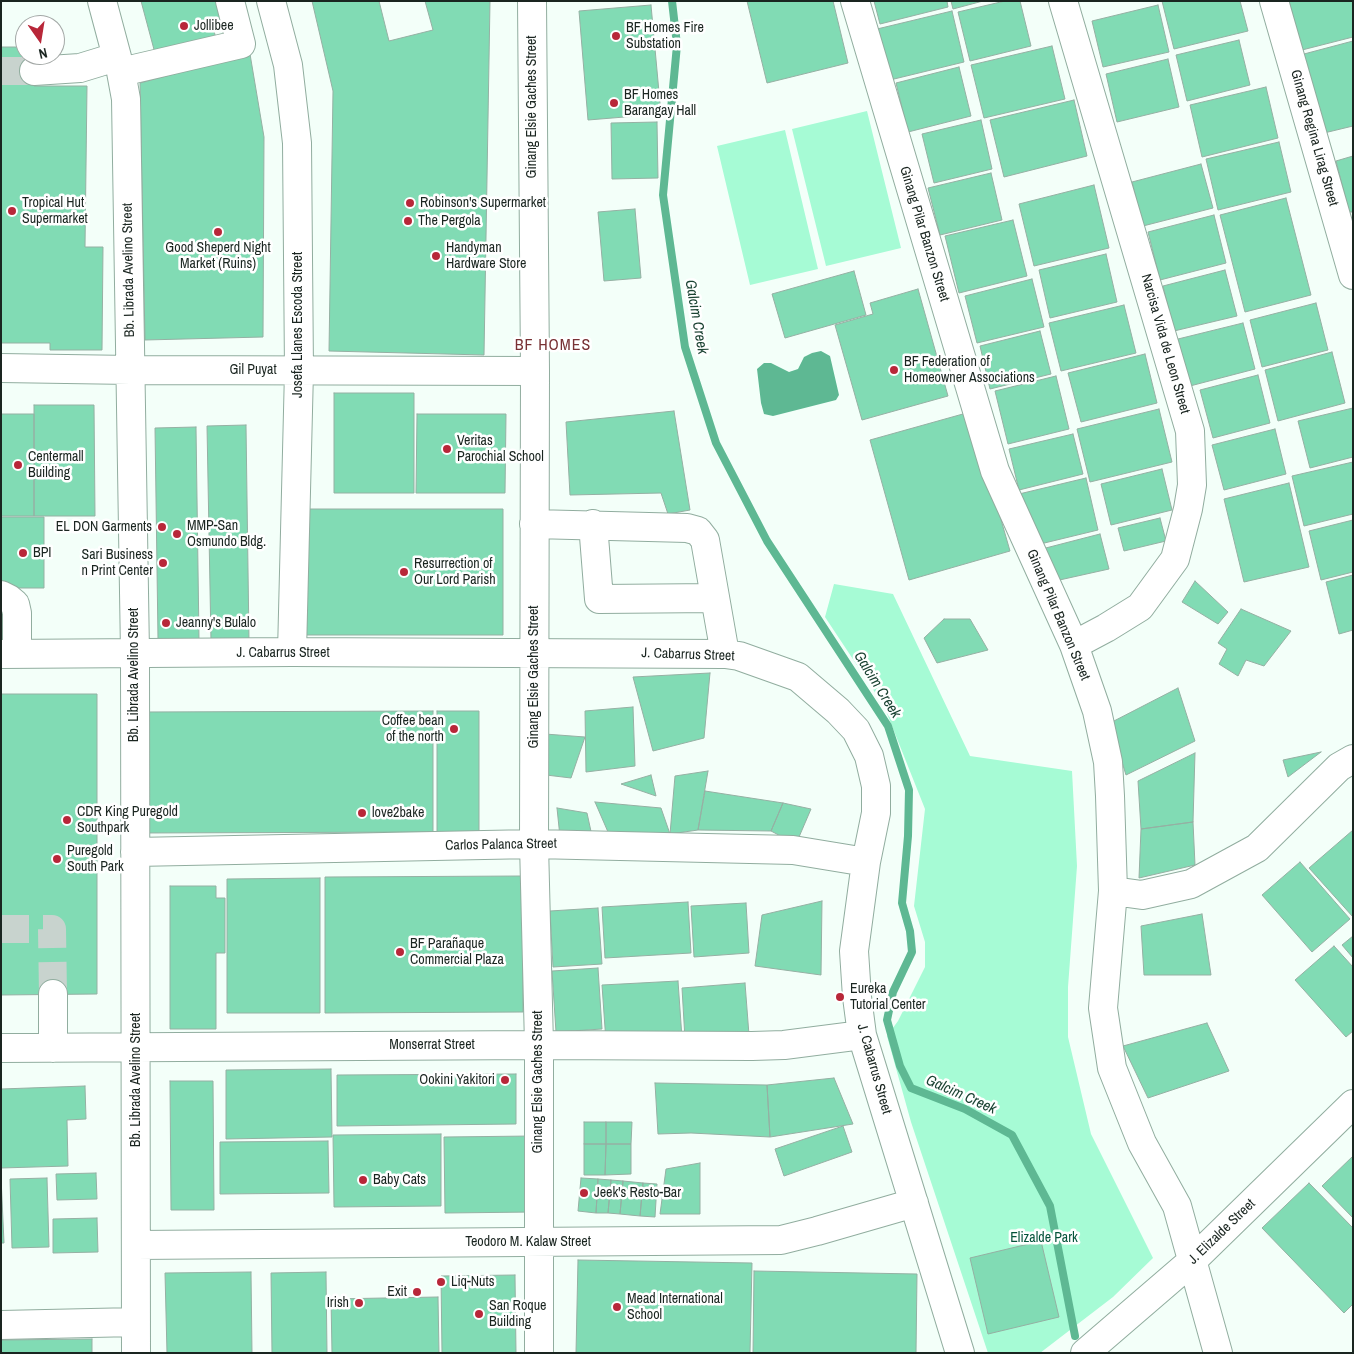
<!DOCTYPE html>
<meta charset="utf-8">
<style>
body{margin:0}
#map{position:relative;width:1354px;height:1354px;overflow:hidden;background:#f3fff9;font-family:"Archivo Narrow",sans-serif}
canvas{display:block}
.frame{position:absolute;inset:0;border:2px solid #1a2520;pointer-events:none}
.north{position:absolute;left:15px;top:15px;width:50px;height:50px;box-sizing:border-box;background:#fff;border:1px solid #a3a8a6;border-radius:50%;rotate:167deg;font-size:14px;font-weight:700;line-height:20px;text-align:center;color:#1a2520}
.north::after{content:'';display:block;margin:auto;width:18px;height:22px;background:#b82739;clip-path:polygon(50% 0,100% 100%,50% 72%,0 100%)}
</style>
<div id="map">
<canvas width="1354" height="1354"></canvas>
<div class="frame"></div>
<div class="north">N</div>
</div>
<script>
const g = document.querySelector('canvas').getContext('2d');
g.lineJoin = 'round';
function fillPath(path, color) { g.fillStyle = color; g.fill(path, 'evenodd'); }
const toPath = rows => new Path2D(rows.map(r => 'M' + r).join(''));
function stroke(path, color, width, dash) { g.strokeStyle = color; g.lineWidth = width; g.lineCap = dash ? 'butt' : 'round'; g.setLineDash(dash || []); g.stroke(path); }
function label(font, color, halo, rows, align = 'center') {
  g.font = font + ' "Archivo Narrow",sans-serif'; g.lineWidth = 5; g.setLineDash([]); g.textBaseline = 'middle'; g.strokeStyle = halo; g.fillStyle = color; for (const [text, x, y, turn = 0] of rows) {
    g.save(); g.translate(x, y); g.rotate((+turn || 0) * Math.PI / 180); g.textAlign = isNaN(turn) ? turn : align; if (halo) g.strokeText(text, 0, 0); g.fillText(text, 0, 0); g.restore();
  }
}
const green = toPath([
 [867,111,901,248,826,266,792,129],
 [785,130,818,269,750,285,717,146],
 [834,584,893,594,970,756,1072,771,1077,866,1068,987,1068,1037,1091,1134,1153,1258,1113,1297,1040,1353,988,1353,911,1122,887,1036,898,1021,925,967,925,942,914,906,925,809,884,706,825,617]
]);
const water = toPath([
 [821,351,830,356,839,395,836,400,773,416,764,414,761,403,757,369,764,363,771,363,789,372,798,369,804,357,812,353]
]);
const stream = toPath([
 [672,1,677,45,663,195,685,347,716,443,767,541,888,726,909,790,908,836,902,903,910,931,912,952,893,992,887,1020,900,1066,911,1088,965,1109,1012,1135,1050,1206,1075,1336]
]);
const building = toPath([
 [141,1,222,1,228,27,214,31,217,42,156,57,141,1],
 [312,1,379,1,389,41,433,30,425,1,490,1,484,355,329,351,333,91,312,1],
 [747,1,833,1,848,63,767,83,747,1],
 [874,1,947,1,948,7,880,24,874,1],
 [951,1,983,1,953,9,951,1],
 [1005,1,1020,1,1031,46,970,61,958,12,1005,1],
 [1162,1,1240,1,1248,31,1174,49,1162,1],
 [1289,1,1353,1,1353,37,1302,50,1289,1],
 [651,5,661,114,588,120,579,11,651,5],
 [1158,5,1169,52,1103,67,1092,21,1158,5],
 [952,11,964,62,890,80,877,29,952,11],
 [1239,40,1250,85,1187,101,1176,55,1239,40],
 [1353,41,1353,126,1324,133,1304,54,1353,41],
 [1052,46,1065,99,984,118,971,65,1052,46],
 [1,47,25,47,25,55,35,55,34,86,87,86,85,247,103,247,102,350,50,350,50,343,1,343,1,47],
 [250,54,264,137,263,337,145,340,140,83,250,54],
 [1168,59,1179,107,1117,122,1106,74,1168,59],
 [959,67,971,116,908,132,896,83,959,67],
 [1266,87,1278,138,1202,157,1190,105,1266,87],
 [1074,100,1087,156,1004,177,990,120,1074,100],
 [981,120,992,169,934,183,922,134,981,120],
 [657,122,658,178,612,179,611,123,657,122],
 [1279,142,1291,192,1218,210,1206,159,1279,142],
 [1353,156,1353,212,1349,212,1336,161,1353,156],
 [1201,164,1213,208,1143,226,1132,182,1201,164],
 [991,173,1002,220,940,235,928,188,991,173],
 [1094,185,1109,248,1034,266,1019,204,1094,185],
 [1286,198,1311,295,1245,312,1220,215,1286,198],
 [635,209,641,278,604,281,598,212,635,209],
 [1214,215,1226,263,1160,280,1148,232,1214,215],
 [1013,220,1027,276,959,293,945,236,1013,220],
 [1106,254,1117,302,1050,318,1039,270,1106,254],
 [1225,270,1237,316,1174,331,1163,286,1225,270],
 [854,271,866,315,785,338,772,294,854,271],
 [1032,279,1044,327,977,343,965,296,1032,279],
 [918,289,948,396,862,420,835,325,873,314,870,303,918,289],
 [1316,303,1328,350,1262,367,1250,320,1316,303],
 [1124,305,1136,353,1061,371,1049,323,1124,305],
 [1243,323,1255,369,1190,386,1178,339,1243,323],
 [1040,331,1051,374,990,389,980,346,1040,331],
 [1332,352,1345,403,1278,421,1265,370,1332,352],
 [1145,354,1157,403,1081,422,1068,373,1145,354],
 [1258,375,1270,423,1213,438,1200,390,1258,375],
 [1056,376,1069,429,1008,444,995,391,1056,376],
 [334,393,414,393,414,493,334,493,334,393],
 [34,405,94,405,95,516,34,516,34,405],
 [1353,408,1353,457,1310,468,1298,421,1353,408],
 [1159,409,1172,462,1090,482,1077,429,1159,409],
 [674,411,690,510,668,514,661,493,570,495,566,422,674,411],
 [970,412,1010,551,909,580,870,440,970,412],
 [1,414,34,414,34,516,1,516,1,414],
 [417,414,506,414,505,493,416,493,417,414],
 [246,425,249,641,211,642,207,426,246,425],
 [196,427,199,639,158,639,155,428,196,427],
 [1275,429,1286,474,1224,490,1212,445,1275,429],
 [1073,434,1083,474,1019,490,1009,449,1073,434],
 [1353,462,1353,514,1304,526,1292,476,1353,462],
 [1162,469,1172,510,1111,525,1101,484,1162,469],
 [1086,478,1098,530,1032,546,1019,494,1086,478],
 [1289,483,1309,567,1244,582,1224,499,1289,483],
 [305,509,503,509,503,635,305,635,305,509],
 [1,517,44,517,44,588,1,588,1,517],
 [1160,518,1166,541,1124,551,1118,528,1160,518],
 [1353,520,1353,572,1321,580,1309,531,1353,520],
 [1100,534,1109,569,1046,583,1038,550,1100,534],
 [1353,575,1353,630,1339,634,1326,582,1353,575],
 [1195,581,1228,612,1218,624,1182,602,1195,581],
 [1241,609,1291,631,1264,666,1246,660,1238,676,1219,664,1227,649,1218,643,1241,609],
 [944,619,970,619,988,650,937,663,924,638,944,619],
 [710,673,704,738,653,751,633,677,710,673],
 [1178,688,1195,741,1126,775,1110,723,1178,688],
 [1,694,97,694,97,994,1,995,1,694],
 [633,707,635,766,586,772,585,711,633,707],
 [433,711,433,832,142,833,142,712,433,711],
 [437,711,479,711,479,832,437,832,437,711],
 [545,734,585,737,571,778,546,775,545,734],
 [1321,752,1288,777,1283,760,1321,752],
 [1195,753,1193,822,1141,829,1138,781,1195,753],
 [708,771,698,830,670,834,675,776,708,771],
 [651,775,656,796,621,784,651,775],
 [705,791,783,803,771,831,698,830,705,791],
 [595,802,661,808,670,834,608,832,595,802],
 [783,803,811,809,796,844,771,831,783,803],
 [557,808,587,813,592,836,560,837,557,808],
 [1193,822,1195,865,1139,878,1141,829,1193,822],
 [1353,830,1353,917,1309,868,1353,830],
 [1300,862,1350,919,1312,952,1262,895,1300,862],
 [523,876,523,1012,325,1013,325,877,523,876],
 [320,878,320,1013,227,1013,227,879,320,878],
 [170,886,216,886,216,898,225,898,225,953,216,953,216,1029,170,1029,170,886],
 [822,901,821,975,755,966,762,915,822,901],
 [688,902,691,953,605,958,602,907,688,902],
 [746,903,749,953,694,957,691,906,746,903],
 [598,908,602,964,553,967,550,911,598,908],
 [1202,914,1211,975,1144,975,1141,926,1202,914],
 [1353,936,1353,958,1342,945,1353,936],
 [1334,946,1353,967,1353,1031,1346,1037,1295,980,1334,946],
 [598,968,602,1029,556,1032,552,971,598,968],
 [678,981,682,1038,606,1042,602,985,678,981],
 [745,983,749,1035,685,1039,682,988,745,983],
 [1207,1023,1229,1071,1148,1098,1123,1046,1207,1023],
 [331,1069,332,1137,226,1139,226,1070,331,1069],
 [516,1074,516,1124,337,1126,337,1075,516,1074],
 [834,1078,853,1124,770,1137,767,1085,834,1078],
 [170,1081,213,1081,214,1210,171,1210,170,1081],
 [655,1083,767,1085,770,1137,691,1133,658,1134,655,1083],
 [85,1086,86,1119,67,1120,68,1166,1,1168,1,1089,85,1086],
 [584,1122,606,1122,606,1144,584,1144,584,1122],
 [606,1122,632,1122,631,1144,606,1144,606,1122],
 [843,1126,852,1152,784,1176,775,1149,843,1126],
 [441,1134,441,1206,334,1207,333,1135,441,1134],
 [533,1136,534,1212,445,1213,444,1137,533,1136],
 [328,1141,329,1193,220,1194,220,1142,328,1141],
 [584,1144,606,1144,605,1175,584,1175,584,1144],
 [606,1144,631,1144,631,1174,605,1175,606,1144],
 [1353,1156,1353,1218,1322,1186,1353,1156],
 [700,1163,700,1214,660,1214,666,1169,700,1163],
 [96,1173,97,1199,57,1200,56,1174,96,1173],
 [1,1177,4,1243,1,1243,1,1177],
 [47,1178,49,1247,12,1248,10,1179,47,1178],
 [581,1178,598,1179,596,1213,578,1211,581,1178],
 [598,1179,611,1180,608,1213,596,1213,598,1179],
 [611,1180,623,1181,620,1214,608,1213,611,1180],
 [623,1181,643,1183,640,1216,620,1214,623,1181],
 [643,1183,657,1184,655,1217,640,1216,643,1183],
 [1309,1183,1353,1228,1353,1304,1344,1313,1262,1228,1309,1183],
 [97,1218,98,1252,53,1253,53,1219,97,1218],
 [1041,1241,1059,1317,988,1334,970,1258,1041,1241],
 [578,1260,752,1263,750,1353,576,1353,578,1260],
 [754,1271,917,1274,916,1353,753,1353,754,1271],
 [251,1272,252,1353,167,1353,165,1273,251,1272],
 [326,1272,327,1353,272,1353,271,1273,326,1272],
 [515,1275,516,1353,442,1353,441,1276,515,1275],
 [438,1297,439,1353,332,1353,331,1299,438,1297],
 [92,1339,92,1353,1,1353,1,1340,92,1339]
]);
const minorTunnel = toPath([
 [1,71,34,71],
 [1,929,52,929,53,994]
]);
const minor = toPath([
 [102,1,121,72,126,99,135,653,136,1353],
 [271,1,288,65,297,143,299,371,292,652],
 [532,1,535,371,534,844,539,1045,539,1353],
 [855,1,995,471,1074,645,1097,711,1108,762,1110,796,1113,891,1103,1008,1112,1068,1142,1143,1177,1206,1218,1353],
 [1063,1,1190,431,1192,485,1188,509,1175,559,1140,607,1106,628,1074,645],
 [1274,1,1353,275],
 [34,71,80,68,116,57],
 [121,72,241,44,230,1],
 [1,368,131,370,535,371],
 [534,524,687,528,698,531,705,540,725,654],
 [593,524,599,599,715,598],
 [1,595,9,599,15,604,17,613,17,654],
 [1,654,292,652,725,654,739,656,798,677,838,711,856,730,869,756,876,786,876,813,866,862,854,951,857,997,862,1035,960,1353],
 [135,852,534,844,793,850,866,862],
 [1113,891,1142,895,1191,884,1257,848,1339,767,1353,759],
 [53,994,53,1048],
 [1,1048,539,1045,752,1046,784,1045,862,1035],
 [136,1245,781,1240,817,1231,914,1203],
 [1,1325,136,1322],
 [1085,1353,1192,1261,1353,1104]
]);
const markers = [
 [184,26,5,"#b82739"],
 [616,36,5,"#b82739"],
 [614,103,5,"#b82739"],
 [410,203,5,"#b82739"],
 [12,211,5,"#b82739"],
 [408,221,5,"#b82739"],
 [218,232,5,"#b82739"],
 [436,256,5,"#b82739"],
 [894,370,5,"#b82739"],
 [447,449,5,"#b82739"],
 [18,465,5,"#b82739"],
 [162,527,5,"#b82739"],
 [177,534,5,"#b82739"],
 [23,553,5,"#b82739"],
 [163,563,5,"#b82739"],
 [404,572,5,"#b82739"],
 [166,623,5,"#b82739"],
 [454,729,5,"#b82739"],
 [362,813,5,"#b82739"],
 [67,820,5,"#b82739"],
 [57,859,5,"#b82739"],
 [400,952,5,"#b82739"],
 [840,997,5,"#b82739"],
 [505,1080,5,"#b82739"],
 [363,1180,5,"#b82739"],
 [584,1193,5,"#b82739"],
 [441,1282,5,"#b82739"],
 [417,1292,5,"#b82739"],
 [359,1303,5,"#b82739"],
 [617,1307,5,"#b82739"],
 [479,1314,5,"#b82739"]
];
const poiNames = [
 ["Jollibee",194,26],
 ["BF Homes Fire",626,28],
 ["Substation",626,44],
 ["BF Homes",624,95],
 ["Barangay Hall",624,111],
 ["Tropical Hut",22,203],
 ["Supermarket",22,219],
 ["Robinson's Supermarket",420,203],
 ["The Pergola",418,221],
 ["Good Sheperd Night",218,248,"center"],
 ["Market (Ruins)",218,264,"center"],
 ["Handyman",446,248],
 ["Hardware Store",446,264],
 ["BF Federation of",904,362],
 ["Homeowner Associations",904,378],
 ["Veritas",457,441],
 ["Parochial School",457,457],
 ["Centermall",28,457],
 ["Building",28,473],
 ["MMP-San",187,526],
 ["Osmundo Bldg.",187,542],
 ["EL DON Garments",152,527,"right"],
 ["BPI",33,553],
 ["Sari Business",153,555,"right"],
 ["n Print Center",153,571,"right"],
 ["Resurrection of",414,564],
 ["Our Lord Parish",414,580],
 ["Jeanny's Bulalo",176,623],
 ["Coffee bean",444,721,"right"],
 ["of the north",444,737,"right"],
 ["CDR King Puregold",77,812],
 ["Southpark",77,828],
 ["love2bake",372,813],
 ["Puregold",67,851],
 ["South Park",67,867],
 ["BF Parañaque",410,944],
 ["Commercial Plaza",410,960],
 ["Eureka",850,989],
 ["Tutorial Center",850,1005],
 ["Ookini Yakitori",495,1080,"right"],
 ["Baby Cats",373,1180],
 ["Jeek's Resto-Bar",594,1193],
 ["Liq-Nuts",451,1282],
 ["Exit",407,1292,"right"],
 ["Mead International",627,1299],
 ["School",627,1315],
 ["Irish",349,1303,"right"],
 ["San Roque",489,1306],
 ["Building",489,1322]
];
const streetNames = [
 ["Ginang Elsie Gaches Street",532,107,-90],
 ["Ginang Regina Lirag Street",1314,138,74],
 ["Ginang Pilar Banzon Street",924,234,73],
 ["Bb. Librada Avelino Street",129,270,-91],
 ["Josefa Llanes Escoda Street",298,325,-90],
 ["Narcisa Vida de Leon Street",1165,344,74],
 ["Gil Puyat",253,370],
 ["Ginang Pilar Banzon Street",1058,615,67],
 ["J. Cabarrus Street",283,653],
 ["J. Cabarrus Street",688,655,2],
 ["Bb. Librada Avelino Street",134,675,-90],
 ["Ginang Elsie Gaches Street",534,677,-90],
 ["Carlos Palanca Street",501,845,-1],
 ["Monserrat Street",432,1045],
 ["J. Cabarrus Street",874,1069,74],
 ["Bb. Librada Avelino Street",136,1080,-90],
 ["Ginang Elsie Gaches Street",538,1082,-90],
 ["J. Elizalde Street",1222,1232,-44],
 ["Teodoro M. Kalaw Street",528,1242]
];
const parkNames = [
 ["Elizalde Park",1044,1238]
];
const waterNames = [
 ["Galcim Creek",696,317,80],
 ["Galcim Creek",877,685,58],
 ["Galcim Creek",961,1095,24]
];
const quarterNames = [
 ["BF HOMES",553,346]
];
fillPath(green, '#a6fbd5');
fillPath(water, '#5eb893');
stroke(stream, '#5eb893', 8);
fillPath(building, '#81dbb4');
stroke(building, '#95b0a3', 1);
stroke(minorTunnel, '#c8d3ce', 28, [28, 14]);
stroke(minor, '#91ad9f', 30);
stroke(minor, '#fff', 28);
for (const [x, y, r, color] of markers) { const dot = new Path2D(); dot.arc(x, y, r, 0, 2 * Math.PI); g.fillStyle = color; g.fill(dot); stroke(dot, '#fff', 2); }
label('14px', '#1a2520', '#fff', poiNames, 'left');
label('14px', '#1a2520', '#fff', streetNames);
label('14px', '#05533a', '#fff', parkNames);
label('italic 15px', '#1b4333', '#fff', waterNames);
g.letterSpacing = '1px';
label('16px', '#783134', '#fff', quarterNames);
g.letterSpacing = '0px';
</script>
